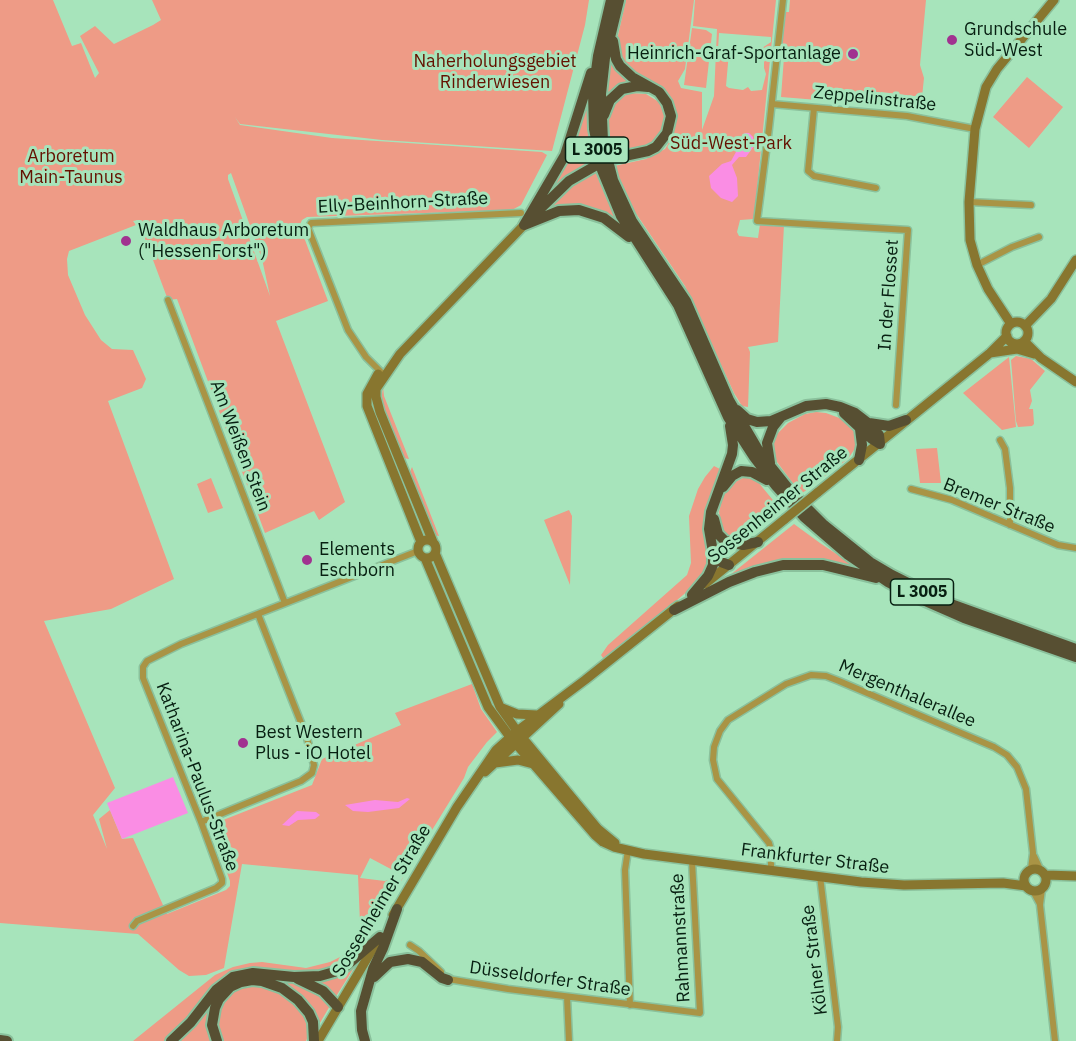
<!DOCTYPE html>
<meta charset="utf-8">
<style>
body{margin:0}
canvas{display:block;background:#a7e4bb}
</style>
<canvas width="1076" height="1041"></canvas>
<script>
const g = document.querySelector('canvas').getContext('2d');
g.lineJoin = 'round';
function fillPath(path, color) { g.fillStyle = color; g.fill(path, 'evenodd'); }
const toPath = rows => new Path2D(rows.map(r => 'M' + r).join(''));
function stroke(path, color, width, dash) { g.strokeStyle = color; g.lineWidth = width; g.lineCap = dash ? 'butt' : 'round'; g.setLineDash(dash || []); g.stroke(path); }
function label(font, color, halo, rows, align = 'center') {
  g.font = font + ' "IBM Plex Sans",sans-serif'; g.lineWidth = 6; g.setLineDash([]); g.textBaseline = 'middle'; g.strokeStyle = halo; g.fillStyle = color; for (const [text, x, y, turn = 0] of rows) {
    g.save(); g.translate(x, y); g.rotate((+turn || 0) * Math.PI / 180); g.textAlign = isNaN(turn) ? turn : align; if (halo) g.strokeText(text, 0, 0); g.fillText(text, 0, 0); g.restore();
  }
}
const green = toPath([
 [0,0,53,0,72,46,81,43,95,78,99,73,80,36,95,26,114,44,153,25,161,20,152,0,589,0,585,25,552,151,382,140,240,124,235,117,240,125,332,138,542,152,547,155,521,205,512,210,307,217,302,220,299,227,300,233,305,240,328,301,276,321,345,502,319,520,314,511,265,533,177,299,168,300,138,220,133,221,136,225,69,251,67,259,68,275,85,315,101,340,112,349,133,350,146,379,142,388,108,401,174,579,111,609,44,621,115,788,93,815,107,849,99,819,110,810,122,839,133,838,167,914,226,890,230,886,230,881,212,831,213,824,312,785,322,759,401,725,395,713,472,684,481,709,497,732,487,742,468,767,464,778,375,923,376,924,366,943,349,961,322,973,236,972,173,1035,165,1041,133,1041,215,975,233,967,250,963,262,962,306,968,330,962,342,956,354,942,363,925,360,923,358,875,242,864,224,968,206,975,189,976,179,970,138,934,0,923],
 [231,173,262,259,270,296,228,179,228,175],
 [370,858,404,876,400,883,389,879,385,881,360,878],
 [626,0,694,0,685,69,678,81,681,88,702,92,702,130,714,96,717,29,693,26,695,0,776,0,754,219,740,220,737,232,739,236,758,238,760,224,784,225,778,342,748,347,750,352,748,407,742,406,734,393,685,286,635,212,614,166,646,159,665,149,671,139,676,119,670,98,664,90,629,71,618,56,617,40],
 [719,33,771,37,771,42,762,48,767,50,769,56,764,62,764,68,766,74,762,90,751,91,748,87,743,90,729,88,726,86,729,52,718,50],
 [790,0,926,0,920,65,924,78,922,97,881,92,880,105,781,97,785,44,781,44,784,12,789,12],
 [692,28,706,30,712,34,706,88,684,85],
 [611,45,639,84,619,86,613,90,605,104],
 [1027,77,1063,107,1029,148,993,117],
 [588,91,588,124,589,141,594,160,567,178,545,198],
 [630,93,646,94,659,102,665,117,663,130,652,143,641,148,612,154,608,117,618,99],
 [595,171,607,200,624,229,604,213,584,206,538,216,570,187],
 [1016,356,1031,359,1045,371,1030,390,1032,401,1029,409,1033,409,1034,424,1032,426,1018,427,1016,421,1011,360],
 [1009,357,1016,427,1002,430,963,393],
 [383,386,384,396,409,459,403,458,384,410,381,403],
 [816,412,826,413,842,419,856,431,858,444,848,459,801,494,777,462,773,450,773,440,777,434,788,423,805,414],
 [937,448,941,483,920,483,916,449],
 [714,466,720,469,720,472,709,563,703,578,629,641,608,658,603,658,601,655,608,645,687,575,691,563,689,516,698,489,705,477],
 [412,467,439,536,434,535,409,474],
 [211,478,223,508,208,513,197,484],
 [743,478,751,478,758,482,782,511,752,535,743,539,733,539,725,534,721,528,719,512,723,496,735,482],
 [569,510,572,516,570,585,544,520],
 [794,524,820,543,862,571,811,560,725,579],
 [357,963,335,998,309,980],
 [257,976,295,981,319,992,328,999,331,1004,317,1028,309,1008,288,990,264,979,244,978,223,989,213,1005,209,1024,214,1041,175,1041,185,1033,225,985,239,977],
 [258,984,280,992,297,1006,304,1016,309,1034,306,1041,223,1041,218,1028,217,1013,226,995,241,985]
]);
const water = toPath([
 [745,133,749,133,753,137,754,146,746,157,739,157,732,165,737,178,738,196,732,202,721,198,711,188,709,176,722,164,731,161,736,152,735,145,737,140],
 [173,777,188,813,122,839,107,803],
 [407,798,410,799,399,808,368,812,353,811,345,805,375,800,398,802],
 [297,811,316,812,320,815,315,819,298,820,289,826,282,825]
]);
const street = toPath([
 [783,0,769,128,757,221,908,230,896,405],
 [772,104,907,116,975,129],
 [814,108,808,171,814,176,876,188],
 [969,202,1031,205],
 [977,265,1012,247,1039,237],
 [168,300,285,603],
 [384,375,366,357,348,330,308,228,311,223,521,213],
 [1000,440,1005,449,1010,488,1010,525],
 [911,489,952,500,1058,545,1076,548],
 [201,822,301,781,312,773,314,765,307,738,258,614],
 [628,850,625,870,630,1005],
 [1034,856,1040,869],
 [771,869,771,850,769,843,717,779,713,760,714,747,720,731,728,720,786,684,811,675,826,676,839,681,994,747,1007,755,1017,767,1026,789,1033,853,1031,869],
 [820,876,838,1027,837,1041],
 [1042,889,1040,905,1055,1041],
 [1033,891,1040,904],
 [133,926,137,921,216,888,222,883,222,879,201,822,143,678,143,667,147,661,181,644,418,551],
 [410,945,419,951,441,972],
 [448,979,508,989,700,1013,692,861],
 [567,997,569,1041]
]);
const secondary = toPath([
 '1006 333a11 11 0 1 1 22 0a11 11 0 1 1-22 0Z',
 [1011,324,988,289,977,265,970,240,969,202,975,129,986,87,997,69,1054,0],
 [1025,326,1051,299,1076,260],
 [1024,341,1041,358,1076,382],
 [990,353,1017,349,1034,354],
 [378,374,367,394,367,406,421,542],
 [817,493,990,353,1007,336],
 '418 549a9 9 0 1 1 18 0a9 9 0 1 1-18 0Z',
 [433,542,380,412,376,397,376,389,400,354,524,225],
 [435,553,500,707,517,731,598,829,615,843],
 [425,558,488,707,510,737,595,835,603,842,614,847,644,854,861,882,904,885,1003,883,1026,886],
 [705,584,785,519],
 [502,708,517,714,537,715],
 [495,763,518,760,533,764],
 [485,772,559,704],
 '1024 880a11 11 0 1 1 22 0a11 11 0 1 1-22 0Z',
 [1046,875,1076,876],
 [393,915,457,807,496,750,517,731,585,680,678,606],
 [318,1041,378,940]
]);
const highway = toPath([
 [611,0,598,56,593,93,594,129,602,170,621,216,678,305,728,417,754,457,776,486,804,517,847,554,888,582,916,597,964,618,1076,657],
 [619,0,605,58,601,94,603,141,613,180,632,221,686,301,729,400,760,453,792,493,824,525,870,562,892,575,948,603,1076,649],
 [613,41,616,59,620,66,632,77,659,92,667,103,671,116,667,133,656,147,648,151,615,158],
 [604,115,610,100,622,89,637,86,648,87],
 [537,212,569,181,595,166],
 [524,225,565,155,591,73],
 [524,225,559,211,579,210,604,218,629,237],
 [737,410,747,419,757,422,771,421,806,406,826,404,840,407,855,413,868,423,879,435,880,444],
 [844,413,872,439,880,444],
 [869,423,889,426,906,420],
 [859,460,862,445,860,429],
 [770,463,767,443,773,427,781,417],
 [723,487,732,476,741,471,752,472,767,480],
 [714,519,718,534,725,541,743,545,758,542],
 [713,552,721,562,729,565],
 [692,595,708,576,713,565,713,552,709,529,711,512,732,454,733,445,730,426],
 [674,610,729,582,755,572,783,565,823,565,876,578],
 [374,977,390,962,408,959,422,962,442,978,448,980],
 [298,979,323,991,338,1007],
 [0,1040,7,1041],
 [171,1041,191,1022,216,990,233,977,253,973,294,977,320,976,334,972,346,966,380,937],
 [217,1041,212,1025,215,1008,219,999,230,987,241,982,252,980,262,981,282,988,298,1000,309,1013,313,1022,314,1041],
 [365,1041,362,1030,361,1011,373,969,383,948,397,909]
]);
const secondaryBridge = toPath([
 [785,519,817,493]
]);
const markers = [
 [952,40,6,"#a13290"],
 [853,54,6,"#a13290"],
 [126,241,6,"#a13290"],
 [307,560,6,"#a13290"],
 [243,743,6,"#a13290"]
];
const shields = [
 [597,150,63],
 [922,592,63]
];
const shieldNames = [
 ["L 3005",597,150],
 ["L 3005",922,592]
];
const poiNames = [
 ["Grundschule",964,30],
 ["Süd-West",964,51],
 ["Heinrich-Graf-Sportanlage",841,54,"right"],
 ["Waldhaus Arboretum",138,231],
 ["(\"HessenForst\")",138,252],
 ["Elements",319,550],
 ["Eschborn",319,571],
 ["Best Western",255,733],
 ["Plus - iO Hotel",255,754]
];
const parkNames = [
 ["Naherholungsgebiet",495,62],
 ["Rinderwiesen",495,83],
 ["Süd-West-Park",731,144],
 ["Arboretum",71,157],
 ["Main-Taunus",71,178]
];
const streetNames = [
 ["Zeppelinstraße",875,99,6],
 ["Elly-Beinhorn-Straße",403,203,-3],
 ["In der Flosset",889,295,-86],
 ["Am Weißen Stein",240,446,69],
 ["Sossenheimer Straße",778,505,-39],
 ["Bremer Straße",999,506,22],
 ["Mergenthalerallee",907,694,23],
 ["Katharina-Paulus-Straße",197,777,69],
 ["Frankfurter Straße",815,859,7],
 ["Sossenheimer Straße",382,901,-59],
 ["Rahmannstraße",681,938,-93],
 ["Kölner Straße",815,960,-97],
 ["Düsseldorfer Straße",550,979,8]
];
fillPath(green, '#ee9b86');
fillPath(water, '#fa8de4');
stroke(street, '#8ac19c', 9);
stroke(secondary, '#8ac19c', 12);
stroke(highway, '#8ac19c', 14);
stroke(street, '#a99445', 6);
stroke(secondary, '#88762f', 9);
stroke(highway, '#574f32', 10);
stroke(secondaryBridge, '#8ac19c', 12, []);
stroke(secondaryBridge, '#88762f', 9);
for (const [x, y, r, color] of markers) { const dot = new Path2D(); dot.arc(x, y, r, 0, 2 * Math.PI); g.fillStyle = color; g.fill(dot); stroke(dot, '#a7e4bb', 2); }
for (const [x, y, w] of shields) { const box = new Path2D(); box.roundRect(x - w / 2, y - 13, w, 26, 4.5); g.fillStyle = '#a7e4bb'; g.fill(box); stroke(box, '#071f11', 1.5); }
label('bold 16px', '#071f11', null, shieldNames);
label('18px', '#071f11', '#a7e4bb', poiNames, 'left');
label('18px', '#641100', '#a7e4bb', parkNames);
label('18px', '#071f11', '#a7e4bb', streetNames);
</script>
